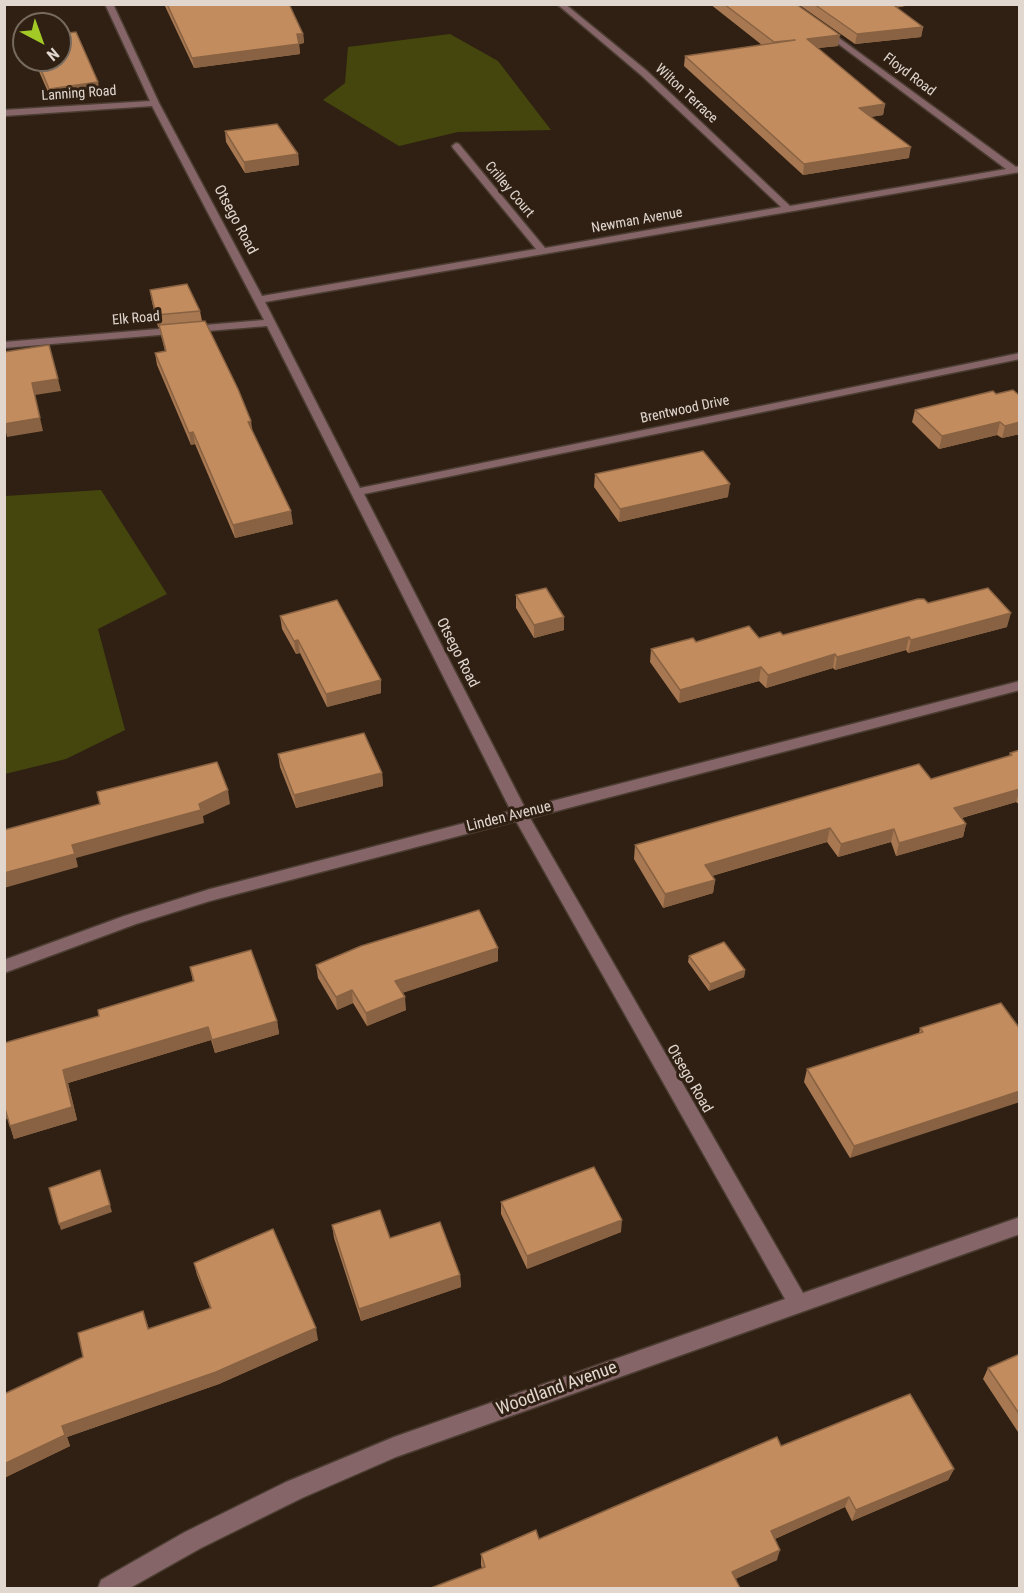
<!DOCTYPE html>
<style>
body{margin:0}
#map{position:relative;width:1024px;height:1593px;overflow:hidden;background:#2f2013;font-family:"Roboto Condensed",sans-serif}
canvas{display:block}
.frame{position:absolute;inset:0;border:6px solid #e1d7cf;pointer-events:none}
.north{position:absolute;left:12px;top:12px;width:60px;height:60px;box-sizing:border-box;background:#2f2013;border:2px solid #76695e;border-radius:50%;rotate:139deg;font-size:16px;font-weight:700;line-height:24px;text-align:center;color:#e1d7cf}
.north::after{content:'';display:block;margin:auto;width:21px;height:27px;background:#a3c926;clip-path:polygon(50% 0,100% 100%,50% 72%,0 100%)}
</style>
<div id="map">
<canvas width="1024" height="1593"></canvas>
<div class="frame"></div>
<div class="north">N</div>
</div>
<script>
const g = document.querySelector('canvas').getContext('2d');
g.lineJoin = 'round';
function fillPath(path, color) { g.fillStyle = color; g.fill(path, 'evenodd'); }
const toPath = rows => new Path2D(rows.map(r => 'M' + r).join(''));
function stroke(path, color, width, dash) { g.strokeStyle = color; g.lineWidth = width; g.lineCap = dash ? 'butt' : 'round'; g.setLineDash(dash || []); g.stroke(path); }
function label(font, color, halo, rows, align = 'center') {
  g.font = font + ' "Roboto Condensed",sans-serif'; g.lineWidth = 6; g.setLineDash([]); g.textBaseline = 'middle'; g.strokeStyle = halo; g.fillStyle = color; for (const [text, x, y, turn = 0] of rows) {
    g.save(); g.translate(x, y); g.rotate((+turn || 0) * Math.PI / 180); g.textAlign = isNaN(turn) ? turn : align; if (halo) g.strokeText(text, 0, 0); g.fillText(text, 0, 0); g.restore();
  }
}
const green = toPath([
 [450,34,498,61,551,130,458,132,399,146,323,100,345,83,348,47],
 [101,490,167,594,98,629,125,730,66,759,5,774,5,496]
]);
const minor = toPath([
 [105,4,113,4,159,103,262,296,536,249,453,148,452,146,456,143,459,144,545,248,781,207,641,75,557,4,565,4,647,71,790,206,1006,169,821,31,821,27,824,27,1016,167,1020,166,1020,172,265,302,360,488,1020,353,1020,359,364,494,525,808,1020,681,1020,690,530,818,803,1293,1020,1217,1020,1234,396,1457,302,1498,201,1548,130,1588,98,1588,101,1580,185,1532,286,1482,394,1437,785,1299,516,821,210,901,136,924,4,973,4,960,124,916,210,889,511,811,267,326,4,348,4,342,264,320,152,106,4,116,4,110,150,101,105,4]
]);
const wall = toPath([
 [164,4,289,4,303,34,304,43,299,44,300,54,194,68],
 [710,4,796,4,838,46,818,48,885,104,883,115,870,117,909,158,803,175,684,66,685,56,762,45],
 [798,4,914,4,896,8,923,27,921,37,855,44],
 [34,60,60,60,100,92,51,99],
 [225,131,298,154,299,165,245,173,226,142],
 [150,290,200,311,202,321,253,432,293,524,235,538,195,444,191,445,157,365,155,353,165,351,159,327,158,327,152,302],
 [996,394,1020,396,1020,434,1002,438,997,435,939,449,912,422,915,410],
 [595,474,728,497,619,522,594,487],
 [516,595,564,617,564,630,534,638,516,608],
 [928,603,1007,627,908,653,906,650,835,670,833,668,766,688,759,681,679,703,650,662,651,649,696,642,759,638,783,635],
 [280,616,381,680,381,693,327,707,300,653,296,654,282,629],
 [1020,750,1020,805,1016,802,962,818,966,824,963,837,896,856,891,842,838,857,827,842,712,876,715,880,713,893,663,908,634,859,635,845,931,779,1009,756,1010,753],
 [278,754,382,773,383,786,296,808,280,767],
 [689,956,745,970,744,977,709,991,688,962],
 [498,961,402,993,406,1010,367,1026,353,1003,337,1010,318,978,316,965],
 [190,967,277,1021,279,1034,215,1053,211,1040,68,1083,77,1120,14,1139,10,1126,99,1016,193,982],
 [920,1028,1020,1029,850,1158,804,1082,807,1069,919,1033],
 [501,1202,621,1232,527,1269,501,1214],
 [332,1225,390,1238,460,1275,461,1287,361,1321,334,1238],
 [194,1263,318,1340,219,1384,67,1437,70,1446,4,1478,4,1394,83,1357,143,1311,149,1329,210,1308,197,1275],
 [1020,1354,1020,1435,983,1379,988,1368],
 [781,1446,954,1469,948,1480,852,1521,845,1507,775,1539,777,1560,735,1579,482,1568,481,1565,481,1554,539,1539]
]);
const shadedWall = toPath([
 [885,4,914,4,884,10],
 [923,27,921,37,855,44,857,34],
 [297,34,303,34,304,43,298,44],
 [840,35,838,46,806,49,807,39],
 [299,44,300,54,194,68,192,58],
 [98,82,100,92,51,99,49,89],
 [885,104,883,115,857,119,859,108],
 [911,147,909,158,803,175,804,164],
 [298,154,299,165,245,173,244,162],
 [58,379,61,391,35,395,32,383],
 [40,418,43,431,7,437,4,424],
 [251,421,253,434,248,422],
 [1000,422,997,435,939,449,942,436],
 [1020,422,1020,434,1002,438,1005,426],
 [193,432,195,444,191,445,189,433],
 [730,484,728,497,619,522,620,509],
 [291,511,293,524,235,538,233,525],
 [1011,613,1007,627,908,653,911,640],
 [564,617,564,630,534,638,534,625],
 [909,637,906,650,835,670,837,657],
 [298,640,300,653,296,654,294,641],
 [835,654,833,668,766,688,768,675],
 [761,667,759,681,679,703,680,690],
 [381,680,381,693,327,707,326,694],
 [382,773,383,786,296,808,294,795],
 [1020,789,1016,802,950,821,954,808],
 [228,790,230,804,203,816,204,823,76,858,78,867,4,888,4,873,72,845,199,804],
 [966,824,963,837,896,856,899,843],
 [830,828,827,842,704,878,705,865],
 [894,829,891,842,838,857,841,844],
 [715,880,713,893,663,908,665,894],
 [498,948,498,961,396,995,395,981],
 [745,970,744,977,709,991,710,984],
 [352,990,353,1003,337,1010,336,997],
 [405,997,406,1010,367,1026,366,1013],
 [277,1021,279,1034,215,1053,212,1040],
 [208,1027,211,1040,68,1083,77,1120,14,1139,10,1126,63,1070],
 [1020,1091,1020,1102,850,1158,854,1146],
 [4,1105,10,1118,4,1120],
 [100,1170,112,1212,61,1230,59,1224],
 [622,1220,621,1232,527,1269,527,1256],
 [460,1275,461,1287,361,1321,359,1309],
 [316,1328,318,1340,219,1384,67,1437,70,1446,4,1478,4,1464,62,1426],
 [954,1469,948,1480,852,1521,856,1510],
 [849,1497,845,1507,768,1542,771,1531],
 [780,1550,777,1560,729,1582,732,1572]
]);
const building = toPath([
 [167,4,289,4,303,34,297,34,299,44,192,58,167,4],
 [724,4,796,4,840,35,807,39,885,104,859,108,911,147,804,164,685,56,795,40,774,42,724,4],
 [814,4,892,4,923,27,857,34,814,4],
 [76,32,98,82,49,89,37,60,60,60,60,34,76,32],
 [277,124,298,154,244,162,225,131,277,124],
 [187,284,200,311,156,315,150,290,187,284],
 [205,321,238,389,251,421,248,422,291,511,233,525,193,432,189,433,155,353,166,351,159,325,205,321],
 [49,345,58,379,32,383,40,418,4,424,4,352,49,345],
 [1013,390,1020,396,1020,422,1005,426,1000,422,942,436,915,410,993,391,996,394,1013,390],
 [703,451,730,484,620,509,595,474,703,451],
 [546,588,564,617,534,625,516,595,546,588],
 [988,588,1011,613,911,640,909,637,837,657,835,654,768,675,761,667,680,690,651,649,693,638,696,642,749,626,759,638,780,632,783,635,918,599,924,599,928,603,988,588],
 [337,600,381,680,326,694,298,640,294,641,280,616,337,600],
 [364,733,382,773,294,795,278,754,364,733],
 [1020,750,1020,789,954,808,966,824,899,843,894,829,841,844,830,828,705,865,715,880,665,894,635,845,919,764,931,779,1012,755,1010,753,1020,750],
 [217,762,228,790,199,804,201,810,72,845,75,854,4,873,4,830,100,804,97,792,217,762],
 [479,910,498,948,395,981,405,997,366,1013,352,990,336,997,316,965,361,946,479,910],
 [724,942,745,970,710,984,689,956,724,942],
 [251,950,277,1021,212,1040,208,1027,63,1070,72,1107,10,1126,4,1105,4,1043,99,1016,98,1010,194,981,190,967,251,950],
 [1001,1003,1020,1029,1020,1091,854,1146,807,1069,923,1032,920,1028,1001,1003],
 [594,1167,622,1220,527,1256,501,1202,594,1167],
 [100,1170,110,1205,59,1224,49,1188,100,1170],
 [380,1210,390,1238,440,1222,460,1275,359,1309,332,1225,380,1210],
 [273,1229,316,1328,216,1372,62,1426,65,1435,4,1464,4,1394,83,1357,78,1333,143,1311,148,1329,211,1308,194,1263,273,1229],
 [1020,1354,1020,1415,988,1368,1020,1354],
 [910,1394,954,1469,856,1510,849,1497,771,1531,780,1550,732,1572,740,1588,431,1588,485,1567,481,1554,536,1530,539,1539,777,1437,781,1446,910,1394]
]);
const farStreetnames = [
 ["Floyd Road",909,75,37],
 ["Lanning Road",79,94,-4],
 ["Wilton Terrace",686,94,43],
 ["Crilley Court",509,190,50],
 ["Newman Avenue",637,221,-10],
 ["Elk Road",136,319,-5],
 ["Brentwood Drive",685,410,-12]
];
const streetNames = [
 ["Otsego Road",235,220,62],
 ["Otsego Road",457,653,63],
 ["Linden Avenue",509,817,-14],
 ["Otsego Road",689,1079,60]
];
const nearStreetnames = [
 ["Woodland Avenue",557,1389,-20]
];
fillPath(green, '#44460d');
stroke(minor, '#4b3d31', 3);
fillPath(minor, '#856568');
fillPath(wall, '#a77851');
fillPath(shadedWall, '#886242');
fillPath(building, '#c28c5e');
stroke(building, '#886242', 1.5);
label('14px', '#e1d7cf', '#2f2013', farStreetnames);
label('15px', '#e1d7cf', '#2f2013', streetNames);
label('18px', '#e1d7cf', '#2f2013', nearStreetnames);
</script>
